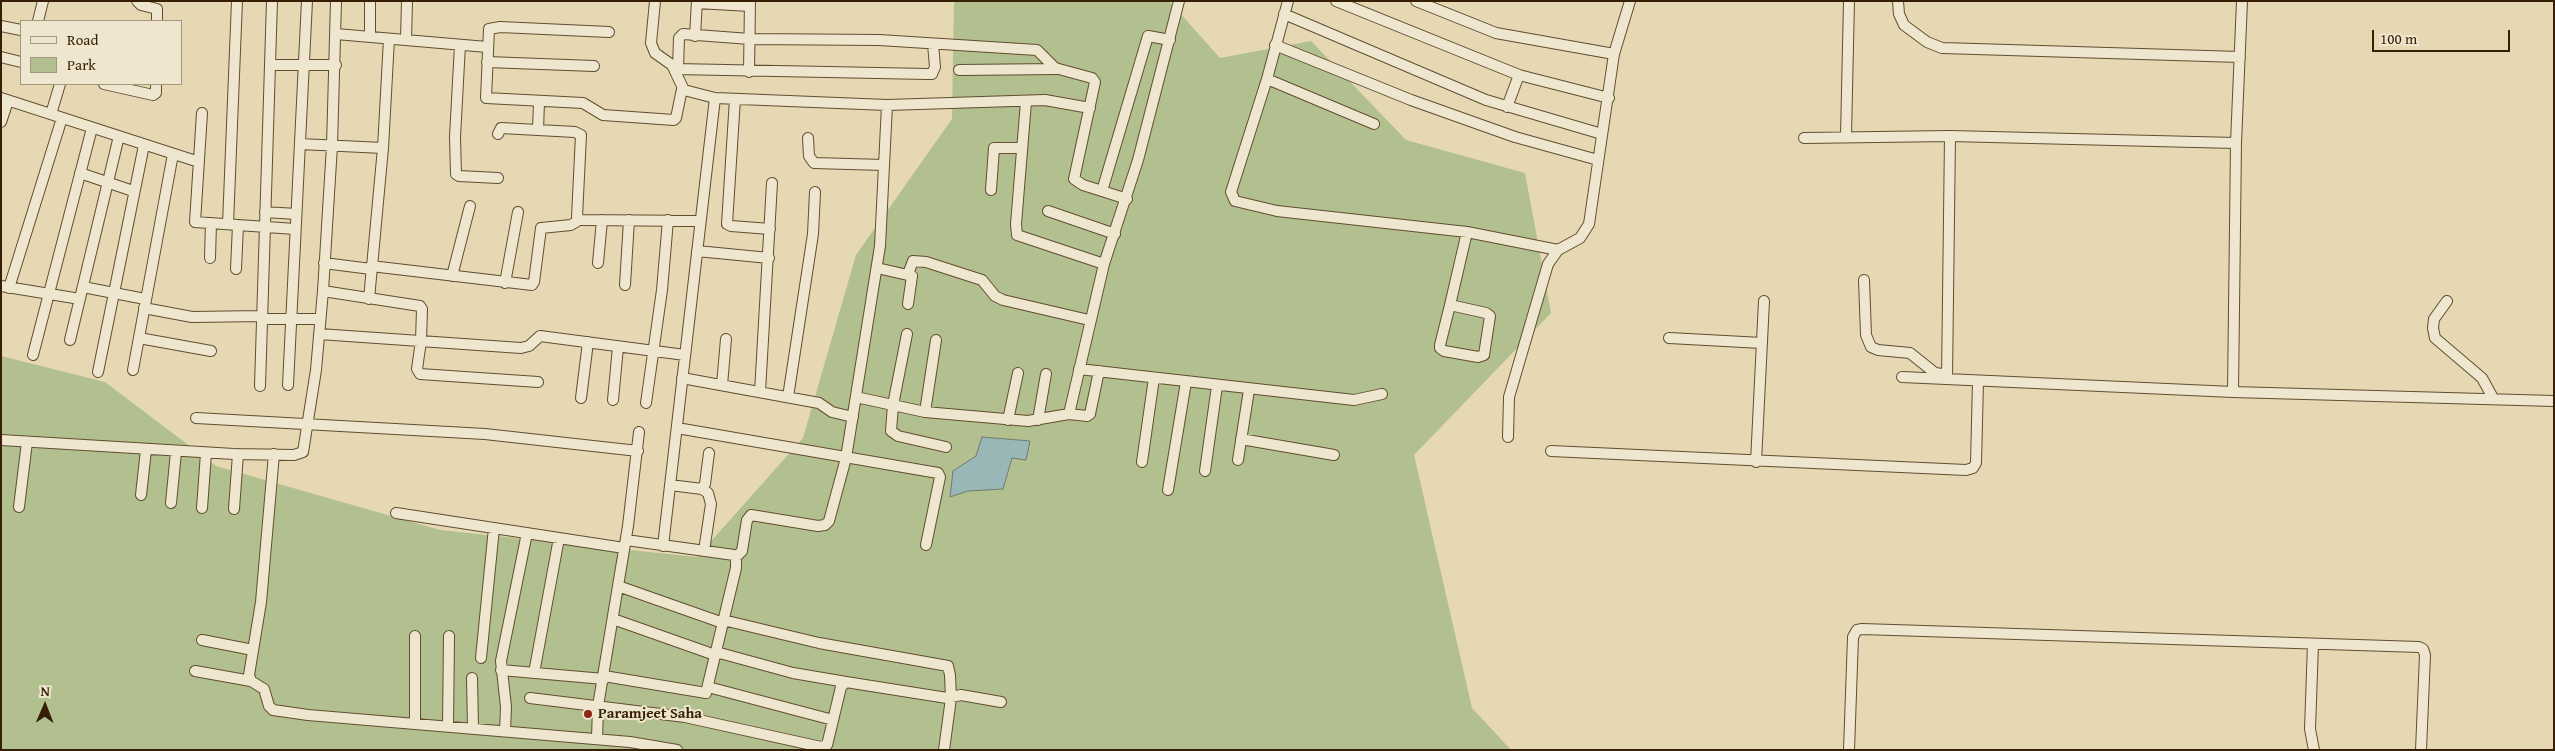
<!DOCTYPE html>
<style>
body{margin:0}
#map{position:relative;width:2555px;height:751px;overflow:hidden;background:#e5d8b3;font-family:"Gentium Book Plus",serif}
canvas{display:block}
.frame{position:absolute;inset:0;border:2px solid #371f05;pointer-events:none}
.legend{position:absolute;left:20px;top:20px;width:162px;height:65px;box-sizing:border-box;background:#eee6ce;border:1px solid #a5967e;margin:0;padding:6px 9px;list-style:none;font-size:15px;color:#371f05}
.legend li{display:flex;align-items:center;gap:10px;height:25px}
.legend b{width:25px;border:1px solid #a5967e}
.north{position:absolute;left:20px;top:681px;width:50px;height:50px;-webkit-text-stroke:4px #eee6ce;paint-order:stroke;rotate:1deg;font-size:14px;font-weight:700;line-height:20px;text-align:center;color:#371f05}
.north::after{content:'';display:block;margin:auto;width:18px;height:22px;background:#371f05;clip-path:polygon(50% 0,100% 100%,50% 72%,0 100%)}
.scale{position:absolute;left:2372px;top:30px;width:138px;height:22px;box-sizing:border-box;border:2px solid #371f05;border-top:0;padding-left:6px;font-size:15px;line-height:18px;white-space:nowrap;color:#371f05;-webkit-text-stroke:4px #eee6ce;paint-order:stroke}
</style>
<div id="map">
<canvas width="2555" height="751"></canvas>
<div class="frame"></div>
<ul class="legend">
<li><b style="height:6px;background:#eee6ce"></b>Road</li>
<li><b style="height:14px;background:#b2bf8e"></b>Park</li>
</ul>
<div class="north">N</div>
<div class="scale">100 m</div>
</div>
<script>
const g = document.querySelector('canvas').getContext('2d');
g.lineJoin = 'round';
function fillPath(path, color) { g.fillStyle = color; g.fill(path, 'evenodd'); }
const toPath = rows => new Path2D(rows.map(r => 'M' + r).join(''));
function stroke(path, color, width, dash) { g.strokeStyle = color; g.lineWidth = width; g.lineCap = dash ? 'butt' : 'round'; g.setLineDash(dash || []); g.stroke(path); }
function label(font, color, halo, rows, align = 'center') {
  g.font = font + ' "Gentium Book Plus",serif'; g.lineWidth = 4; g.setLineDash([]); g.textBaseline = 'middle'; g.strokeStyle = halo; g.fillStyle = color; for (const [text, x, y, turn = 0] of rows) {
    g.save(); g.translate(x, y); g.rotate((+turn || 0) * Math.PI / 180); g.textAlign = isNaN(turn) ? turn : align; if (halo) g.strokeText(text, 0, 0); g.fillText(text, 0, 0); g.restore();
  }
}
const green = toPath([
 [954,1,1169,1,1220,58,1311,41,1406,140,1525,173,1551,313,1414,455,1472,708,1511,750,1,750,1,356,105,382,216,466,440,530,697,557,803,438,856,255,952,119]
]);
const water = toPath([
 [982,437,1030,441,1026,460,1012,458,1003,489,968,491,950,497,953,471,976,456,982,437]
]);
const street = toPath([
 [137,1,141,5,157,9,157,21],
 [370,1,370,37],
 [655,1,651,43,655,53,672,65,684,90,715,98,887,105,1045,100,1090,108],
 [1288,1,1267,79,1231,192,1235,201,1277,211,1467,232,1558,250],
 [1336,1,1519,75,1609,98],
 [1416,1,1496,33,1614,54],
 [1898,1,1899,14,1904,25,1927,42,1942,48,2240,57],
 [697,3,750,6],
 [1284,14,1486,100,1602,134],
 [38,21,43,1],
 [1,26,21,30],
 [609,32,500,27,489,29,486,98,583,103,603,115,674,120,676,118,682,89],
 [336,34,487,47],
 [695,36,697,1],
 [406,40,407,1],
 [460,45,455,137,456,174,459,176,498,178],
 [1275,45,1411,100,1515,137,1598,160],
 [1,57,21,62],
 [487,62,594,66],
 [270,65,336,65],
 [675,69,928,74,932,74,935,67,933,44],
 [678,69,679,38,683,34,750,39,879,40,1037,50,1055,68,1092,78,1095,82,1074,179,1083,185,1102,191],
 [959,70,1057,69],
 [749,72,750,1],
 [1267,79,1374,124],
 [104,84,153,95,156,93,156,84],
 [1,98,199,162],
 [735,99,727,224,731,226,770,229],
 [1026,102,1016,224,1017,235,1104,264,1138,160,1179,1],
 [1507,107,1519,75],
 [202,113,195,222,295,229],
 [51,114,60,84],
 [1,122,8,101],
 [538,130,539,102],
 [498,134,501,128,575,132,581,135,577,217,581,220,700,221],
 [1846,136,1849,1],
 [808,138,809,156,814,163,884,165],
 [1804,138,1950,136,2236,143],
 [300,144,383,148],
 [80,173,133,191],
 [991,190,994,148,1022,148],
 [1127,199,1102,191,1148,36,1170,40],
 [1048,211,1115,234],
 [265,212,296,214],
 [228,224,237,1],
 [697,251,769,258],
 [210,258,211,223],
 [324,263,371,269],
 [598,263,602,220],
 [371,266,532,285,534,282,541,228,571,225,579,220],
 [877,268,912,276,908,304],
 [236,269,238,225],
 [908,274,913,261,926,262,982,280,995,296,1003,300,1089,320],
 [452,276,470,206],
 [1864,280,1866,335,1871,347,1878,350,1910,353,1935,373,1943,374],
 [505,283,518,212],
 [625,285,629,220],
 [1,286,80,299],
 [83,287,145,299],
 [9,288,62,118],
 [323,291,420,306,422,309,421,341,417,369,420,374,538,382],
 [369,299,383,148,389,39],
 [2447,301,2434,319,2433,328,2435,338,2482,378,2493,398],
 [1450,305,1486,313,1490,316,1484,355,1478,357,1444,351,1440,348,1440,345,1450,305,1467,232],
 [144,308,192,317,262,316],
 [262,319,320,319],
 [319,334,521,348,529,346,540,336,685,355],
 [907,334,893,405,891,431,898,436,946,447],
 [139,338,211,351],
 [1669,338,1762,343],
 [70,340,119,136],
 [33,355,92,128],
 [1079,369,1354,400,1382,394],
 [133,370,173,154],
 [98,372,144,145],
 [1902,377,2233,392,2554,401],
 [682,378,819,403,832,412,853,417],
 [1947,379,1950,136],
 [288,385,307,1],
 [722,385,726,339],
 [260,386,272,1],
 [760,392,772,183],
 [2233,392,2236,143,2242,1],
 [788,397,813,234,815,192],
 [856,397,925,412,1028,421,1069,414,1104,264],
 [581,398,588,342],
 [613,400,618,347],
 [646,403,662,290,668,220],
 [925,412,936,340],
 [1069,414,1087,416,1090,414,1099,371],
 [196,418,485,434,638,451],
 [1008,420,1018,373],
 [1038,420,1046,374],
 [677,428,938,473,940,477,926,545],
 [1508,437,1509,397,1548,264,1558,250,1580,238,1589,224,1614,54,1630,1],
 [1241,439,1334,455],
 [1,440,234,454,294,455,303,452,316,370,323,291,332,146,336,1],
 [1551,451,1966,470,1973,468,1976,463,1978,381],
 [274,454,261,602,249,675,251,681,264,689,269,706,273,710,308,715,630,742,677,750],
 [1238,460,1249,390],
 [1142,462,1154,378],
 [1756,462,1764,301],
 [1205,471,1217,386],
 [670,485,702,489,705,484,709,453],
 [702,489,708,493,711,504,704,551],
 [1168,490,1186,382],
 [141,495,146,450],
 [171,503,176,452],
 [19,507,27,442],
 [202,508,206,453],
 [234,509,238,454],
 [396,513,624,548],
 [663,546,715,98],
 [736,557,742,551,747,520,751,515,818,526,825,525,829,521,846,458,880,246,887,105],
 [618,586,723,623],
 [613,619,715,655],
 [723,620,819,643,948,666,950,675,951,698,944,750],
 [202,640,253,650],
 [2313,644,2310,729,2314,750],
 [716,652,793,673,846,682],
 [481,658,494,528],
 [501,670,604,679],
 [195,671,251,681],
 [534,673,559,538],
 [604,676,706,693,736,568,736,558,734,555,626,540],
 [472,678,473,728],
 [708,687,833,720],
 [530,698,685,717,821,747,827,745,828,741,841,687,846,682,947,698,961,695,1001,702],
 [415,723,415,636],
 [448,726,449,636],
 [505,731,506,707,501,661,527,533],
 [597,739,598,706,628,526,639,432],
 [1849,750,1853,637,1857,630,1862,629,2419,647,2423,649,2425,655,2421,750]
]);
const markers = [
 [588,714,5,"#8f2418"]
];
const poiNames = [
 ["Paramjeet Saha",598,714]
];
fillPath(green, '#b2bf8e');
fillPath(water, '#9ab7b7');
stroke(water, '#727a70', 1);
stroke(street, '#624d30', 12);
stroke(street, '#eee6ce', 10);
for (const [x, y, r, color] of markers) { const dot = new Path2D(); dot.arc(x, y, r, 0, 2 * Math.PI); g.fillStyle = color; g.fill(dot); stroke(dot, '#eee6ce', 2); }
label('bold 15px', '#371f05', '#eee6ce', poiNames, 'left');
</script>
